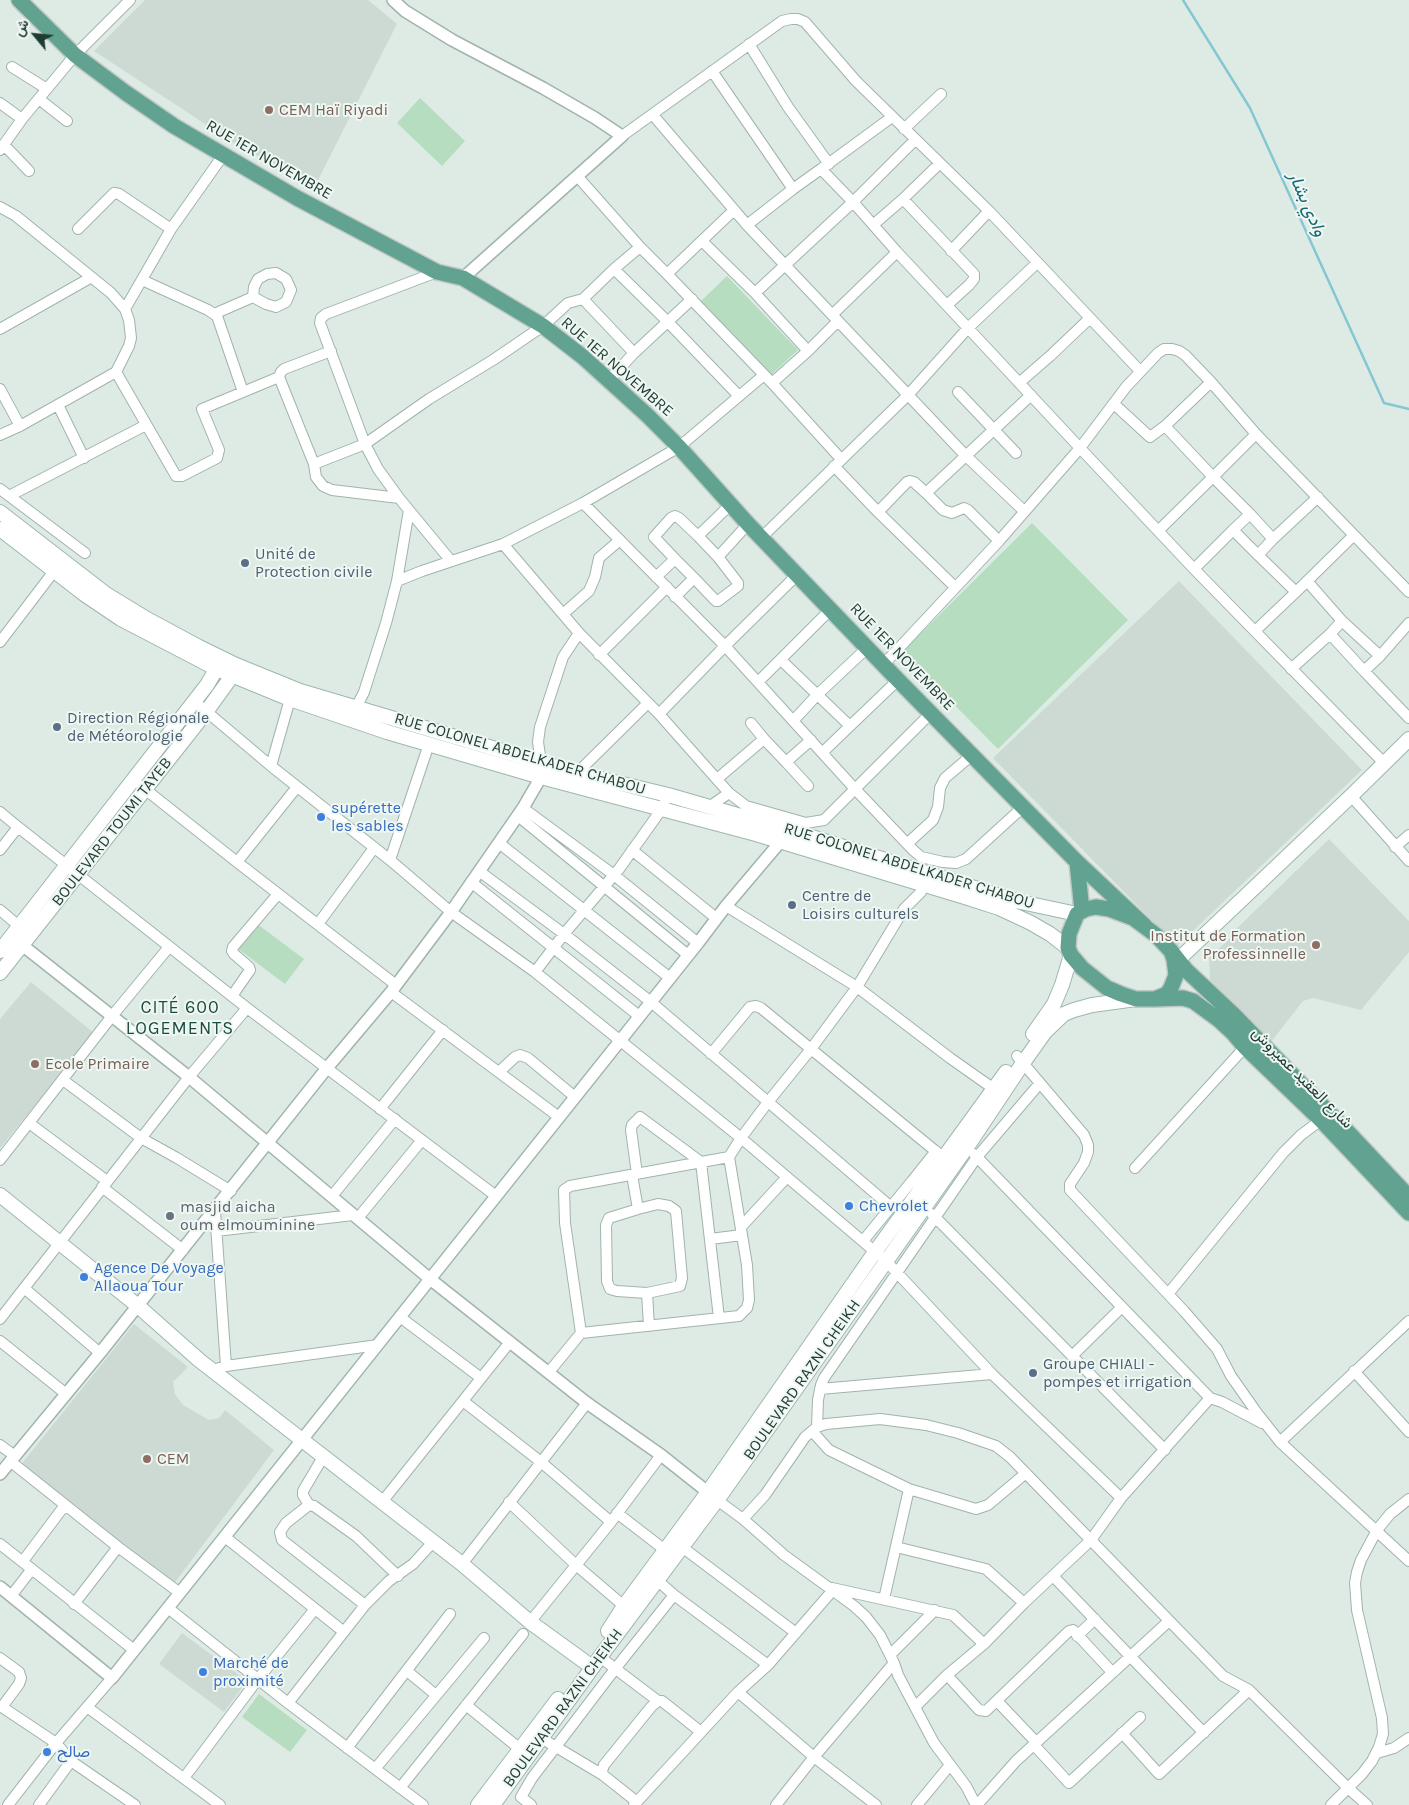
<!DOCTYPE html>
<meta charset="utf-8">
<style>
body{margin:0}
#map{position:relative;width:1409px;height:1805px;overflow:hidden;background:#deebe5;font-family:Karla,Vazirmatn,sans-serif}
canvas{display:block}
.north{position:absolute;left:10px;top:10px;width:50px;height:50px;-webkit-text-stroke:4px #eff7f3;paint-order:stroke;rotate:298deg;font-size:14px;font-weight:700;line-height:20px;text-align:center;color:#1f3b33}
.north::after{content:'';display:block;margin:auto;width:18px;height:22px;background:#1f3b33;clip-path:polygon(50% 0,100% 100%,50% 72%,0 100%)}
</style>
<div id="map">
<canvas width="1409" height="1805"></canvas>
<div class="north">ش</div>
</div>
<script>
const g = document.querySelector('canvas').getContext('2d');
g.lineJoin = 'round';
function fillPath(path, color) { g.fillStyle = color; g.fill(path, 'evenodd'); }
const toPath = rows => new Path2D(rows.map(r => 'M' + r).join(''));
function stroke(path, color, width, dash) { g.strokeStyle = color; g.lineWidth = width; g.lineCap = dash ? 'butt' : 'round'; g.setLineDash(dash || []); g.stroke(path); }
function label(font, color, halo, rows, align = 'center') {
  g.font = font + ' Karla,Vazirmatn,sans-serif'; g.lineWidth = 4; g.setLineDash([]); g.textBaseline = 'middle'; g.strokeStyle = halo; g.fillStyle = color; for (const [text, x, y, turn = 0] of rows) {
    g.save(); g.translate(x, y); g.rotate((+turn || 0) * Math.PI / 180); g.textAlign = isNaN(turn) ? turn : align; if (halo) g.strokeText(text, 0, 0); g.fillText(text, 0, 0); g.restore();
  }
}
const built = toPath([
 [145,0,368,0,397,24,315,186,237,145,94,51],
 [1179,581,1362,770,1177,946,993,758],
 [1329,839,1409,921,1409,952,1361,1010,1313,998,1303,1001,1271,1042,1210,980,1209,957,1232,937,1232,933],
 [31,982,94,1033,0,1148,0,1019],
 [134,1324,188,1367,173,1382,175,1394,183,1405,209,1420,219,1418,225,1410,274,1450,173,1585,19,1467],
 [182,1633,247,1681,224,1712,159,1664]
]);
const green = toPath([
 [420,98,465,141,442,166,397,123],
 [727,276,798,350,771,375,701,301],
 [1032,523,1128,620,998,749,902,652],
 [256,923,304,959,285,984,237,948],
 [259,1694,307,1730,290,1752,242,1717]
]);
const stream = toPath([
 [1183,0,1250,108,1384,403,1409,409]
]);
const minor = toPath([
 [749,44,788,107,829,164],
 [12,67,47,89],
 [712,71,793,189],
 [39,99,67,121],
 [0,103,22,119],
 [653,115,747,225,965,455,1024,511],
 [892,117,821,169,853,202,897,252,1080,448,1126,387,1158,353,1164,349,1172,349,1179,351,1185,355,1211,382,1256,434,1409,592],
 [904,129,941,94],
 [622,136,782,21,791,19,798,19,805,22,856,81,989,211,1140,371],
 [4,145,29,171],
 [0,150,22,119,75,55,130,0],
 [578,177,640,247],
 [903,199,939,164],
 [0,207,16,216,111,293,125,309,129,320,131,338,129,346,116,372,20,426,0,435],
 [747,225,793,189,821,169],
 [873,225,903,199,974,274,974,279,969,285,947,305],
 [78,229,114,193,119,194,171,229],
 [702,241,755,293,808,351,772,383,667,274,734,210],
 [951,251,989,211],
 [614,269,640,247,667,274],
 [437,272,326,314,321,318,320,323,365,444,378,469,399,498,451,561],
 [755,293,853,202,915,140],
 [125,309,171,229,224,154],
 [214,314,253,297,266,304,276,307,286,302,291,290,286,279,276,273,267,274,258,279,254,287,253,297],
 [833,314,897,252],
 [0,329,90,278],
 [331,351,284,369,281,372,279,377,314,464,365,444,429,399,493,360,543,326,568,303,583,299],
 [808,351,838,321],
 [634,353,583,299,614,269,667,321,738,395],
 [116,372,176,476,182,476,217,458,219,450,202,409,243,392,217,316,208,310,142,280],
 [610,379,634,353,692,299],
 [772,383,841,459],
 [1019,383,1050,356,1090,318],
 [0,389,20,426],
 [243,392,279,377],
 [958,392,1016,453],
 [1114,404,1150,437,1165,426,1211,382],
 [58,405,84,458],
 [1165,426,1213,477,1256,434],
 [314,464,316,477,323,486,332,490,399,498],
 [834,466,878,512,955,587],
 [0,489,85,553],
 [926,493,943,510,952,513,964,508,968,510,999,541],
 [9,496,146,425],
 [583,503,725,646,855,789,913,850,921,857,943,862,956,863,966,859,1023,807],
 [878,512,907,482,910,481,914,482,926,493,1031,395],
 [1158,531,1213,477,1250,514,1273,539,1258,555,1233,530,1250,514],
 [698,536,731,504],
 [762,537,908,395,968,328,1037,263],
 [1273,539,1318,497],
 [503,544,579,633,563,657,540,727,538,742,541,762],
 [718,557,748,524],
 [675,559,694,578],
 [1194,569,1233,530],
 [656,577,675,559,654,537,671,518,675,516,679,518,698,536,718,557,738,583,738,586,718,601,716,601,694,578,675,597],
 [397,581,409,510],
 [1307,581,1342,621,1380,656,1364,671,1330,634,1342,621],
 [1296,592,1354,535],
 [563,614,589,591,595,577,599,558,620,540],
 [1255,631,1296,592,1258,555],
 [579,633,659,714,729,793,709,807],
 [0,642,58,566],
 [599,655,667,587],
 [1380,656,1409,623],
 [781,660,850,726,823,752],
 [884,664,999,541,1080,448,1194,569,1384,763],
 [1291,669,1330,634],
 [1364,671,1409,718],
 [758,682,831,609],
 [194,701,271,766,390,860,451,912,535,972,741,1138,886,1261,992,1374,1121,1498],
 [354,712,364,692,386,623,397,581,422,571,503,544,583,503,679,447,764,375],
 [659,714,725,646,797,575],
 [794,720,817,695,867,648],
 [751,723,764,739],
 [850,726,898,680],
 [786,762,808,786],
 [271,766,290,699],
 [577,773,648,703],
 [717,779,764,739,786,762,811,740],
 [141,786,237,862,396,985],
 [729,793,746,806,806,823,824,820,931,713],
 [1351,796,1409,861],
 [523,808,614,875,698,943],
 [0,812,18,827],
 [518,816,688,955],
 [499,843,670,978],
 [908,843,933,820,938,807,940,788,945,778,972,755],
 [1395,847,1409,835],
 [0,850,18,827,247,1008,496,1196],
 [632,850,716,918],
 [390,860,429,744],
 [237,862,297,787],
 [479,871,564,934,651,1002,890,1206],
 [471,882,639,1016],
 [726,906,857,987,950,1058,994,1089],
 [0,910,20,927],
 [318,924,374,848],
 [535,972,564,934,619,869,661,810,668,795],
 [391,992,559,1117],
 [232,996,250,970,249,967,234,954,232,951,233,947,278,894],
 [711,1054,750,1007,756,1006,761,1008,944,1158],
 [1017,1056,1084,1135,1088,1145,1088,1152,1084,1163,1070,1184,1070,1190,1184,1311,1217,1349,1231,1376,1257,1413,1280,1442],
 [499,1072,515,1057,520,1055,528,1058,575,1097],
 [63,1080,141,1138,177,1158,231,1191],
 [380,1109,443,1030],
 [29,1123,107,1181],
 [974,1154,1210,1398],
 [0,1160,112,1016,169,947],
 [1135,1168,1245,1047],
 [637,1174,631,1130,632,1125,640,1117,701,1162,719,1318],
 [632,1175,638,1209,609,1218,606,1225,607,1281,610,1289,617,1291,647,1293,680,1286,682,1278,676,1211,669,1206,658,1204,638,1209],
 [912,1181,936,1151],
 [102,1187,183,1250],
 [332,1196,395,1119],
 [215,1211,226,1366],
 [932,1214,1165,1450],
 [358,1218,422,1140],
 [741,1227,787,1177],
 [216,1231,353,1215],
 [710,1239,742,1235],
 [863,1241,912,1181,922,1188],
 [24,1288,100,1353],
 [647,1293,649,1326],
 [1168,1294,1283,1153,1301,1135,1321,1120],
 [400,1317,481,1378],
 [0,1319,189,1077,247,1008],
 [1409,1321,1280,1442,1409,1561],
 [581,1333,565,1223,564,1190,570,1186,729,1157],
 [0,1341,65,1393],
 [1072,1356,1122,1307],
 [213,1370,226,1366,378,1345],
 [1354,1371,1409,1432],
 [549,1372,581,1333,739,1316,747,1308,749,1300,747,1265,729,1157,741,1138,768,1102,811,1049,857,987,904,909,921,892,923,884],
 [820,1389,992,1374],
 [463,1401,541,1462,611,1522],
 [817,1427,818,1400,821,1385,824,1378,977,1157,1040,1083],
 [812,1431,829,1450,909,1489],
 [0,1445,15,1456],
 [10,1461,118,1547,180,1593],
 [717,1500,743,1519,765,1495,805,1437,817,1427,826,1424,880,1419,926,1425,958,1433,996,1446,1010,1457,1223,1676,1249,1690,1348,1788,1367,1805],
 [382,1502,510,1342],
 [509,1502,576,1565,624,1606],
 [309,1505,303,1495,303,1491,323,1457],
 [617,1513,665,1550],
 [743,1519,784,1555,854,1606,866,1617,880,1635,894,1663,898,1675,934,1743,966,1786,976,1805],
 [225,1537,344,1632],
 [0,1544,134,1650],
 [682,1547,796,1633],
 [896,1547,986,1569,1024,1603],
 [23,1561,65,1505],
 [462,1564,587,1403],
 [1053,1576,1204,1733],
 [657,1580,674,1595,768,1665,738,1692],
 [832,1588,953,1615,984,1644],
 [11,1596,32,1569],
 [884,1599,909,1489,976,1509,988,1505,1026,1473],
 [74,1604,118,1547],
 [365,1605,282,1540,280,1532,286,1523,309,1505,314,1506,356,1536,398,1576],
 [168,1608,288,1703,423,1805],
 [530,1622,611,1522,661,1455],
 [1077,1636,1095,1619],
 [890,1655,935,1610],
 [600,1657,658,1701],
 [0,1658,19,1672,21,1678,19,1684,2,1707,56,1743,71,1761,135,1805],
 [768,1665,833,1590],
 [407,1671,436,1695],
 [947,1675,979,1710,986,1711,1069,1631,1073,1630,1112,1672],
 [997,1701,1036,1742],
 [288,1703,365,1605,389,1581,413,1564,433,1542],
 [466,1705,520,1749],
 [87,1707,220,1805],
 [915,1707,947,1675,984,1644,1024,1603,1091,1540,1121,1498,1210,1398,1222,1402,1262,1423],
 [1122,1733,1159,1774,1249,1690],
 [541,1738,603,1775],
 [1034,1745,1069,1783,1140,1717],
 [347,1748,450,1614],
 [1377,1753,1394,1748,1409,1738],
 [375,1769,484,1638],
 [184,1778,258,1679,315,1609],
 [400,1788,523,1634],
 [637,1802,603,1775,602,1771,604,1765,651,1707,658,1701,662,1701,701,1732],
 [8,1805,56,1743,112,1678],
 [39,1805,71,1761],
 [531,1805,521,1797,532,1778,615,1669,674,1595],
 [634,1805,738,1692,814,1757,776,1805],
 [876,1805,814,1757,894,1663],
 [917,1805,950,1765],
 [977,1805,1016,1761,1169,1621],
 [1331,1805,1362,1774,1372,1761,1379,1747,1383,1734,1382,1718,1357,1610,1355,1583,1357,1572,1361,1560,1377,1530,1390,1514,1409,1499]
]);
const tertiary = toPath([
 [393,0,405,11,452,40,543,88,595,118,622,136,463,278],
 [17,941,189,1077,430,1279,587,1403,661,1455,714,1497],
 [0,1474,100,1353,327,1068,391,992,451,912,523,808,541,777,541,762],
 [0,1587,112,1678,698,943,726,906,781,841,783,836]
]);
const secondary = toPath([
 [0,512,106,594,147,619,199,647,236,665,300,691,577,773,668,795,786,829,1016,901,1077,914],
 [0,529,84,594,121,619,217,669,290,699,387,732,541,777,756,834,965,897,999,908,1031,923,1050,934,1068,948],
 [0,951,207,685,221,661],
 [1176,969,1178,960,1351,796,1409,739],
 [0,973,206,712,232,676,235,667],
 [1033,1034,1054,1004,1062,985,1071,955],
 [0,1195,138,1306,199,1360,462,1564,530,1622,592,1667],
 [608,1631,624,1606,708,1492,875,1252,1006,1072],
 [478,1805,558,1699],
 [493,1805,600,1657,723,1492,967,1147,1023,1063,1045,1032,1064,1014,1074,1010,1092,1005,1136,999]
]);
const primary = toPath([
 [19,0,75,55,126,93,174,126,297,198,437,272,463,278,543,326,583,357,647,415,679,447,748,524,898,680,1077,862,1145,926],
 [1077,862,1082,911],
 [1096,907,1109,909,1133,918,1156,935,1171,951,1174,959,1176,975,1171,988,1167,994,1155,999,1136,999,1121,994,1107,988,1082,968,1071,955,1068,948,1069,934,1077,914,1086,909,1096,907],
 [1171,951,1186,970,1234,1015,1345,1129,1409,1197],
 [1155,999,1183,998,1193,1001,1219,1020,1233,1033,1245,1047,1321,1120,1409,1213]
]);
const markers = [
 [269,110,5,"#8d6e63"],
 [245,563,5,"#5c6f8a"],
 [57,727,5,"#5c6f8a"],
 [321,817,5,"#3f7fe0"],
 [792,905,5,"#5c6f8a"],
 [1316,945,5,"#8d6e63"],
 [35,1064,5,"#8d6e63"],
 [849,1206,5,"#3f7fe0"],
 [170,1216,5,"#6b7280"],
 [84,1277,5,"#3f7fe0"],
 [1033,1373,5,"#5c6f8a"],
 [147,1459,5,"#8d6e63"],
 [203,1672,5,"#3f7fe0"],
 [47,1752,5,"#3f7fe0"]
];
const educationNames = [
 ["CEM Haï Riyadi",279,110],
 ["Institut de Formation",1306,936,"right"],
 ["Professinnelle",1306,954,"right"],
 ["Ecole Primaire",45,1064],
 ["CEM",157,1459]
];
const streetNames = [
 ["RUE 1ER NOVEMBRE",269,160,30],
 ["RUE 1ER NOVEMBRE",617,367,41],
 ["RUE 1ER NOVEMBRE",902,657,46],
 ["RUE COLONEL ABDELKADER CHABOU",520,754,16],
 ["BOULEVARD TOUMI TAYEB",112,832,-52],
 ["RUE COLONEL ABDELKADER CHABOU",909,866,17],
 ["شارع العقيد عميروش",1302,1078,45],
 ["BOULEVARD RAZNI CHEIKH",802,1380,-55],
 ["BOULEVARD RAZNI CHEIKH",563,1708,-54]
];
const serviceNames = [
 ["Unité de",255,554],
 ["Protection civile",255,572],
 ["Direction Régionale",67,718],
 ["de Météorologie",67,736],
 ["Centre de",802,896],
 ["Loisirs culturels",802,914],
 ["Groupe CHIALI -",1043,1364],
 ["pompes et irrigation",1043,1382]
];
const shopNames = [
 ["supérette",331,808],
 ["les sables",331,826],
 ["Chevrolet",859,1206],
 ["Agence De Voyage",94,1268],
 ["Allaoua Tour",94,1286],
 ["Marché de",213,1663],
 ["proximité",213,1681],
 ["صالح",57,1752]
];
const worshipNames = [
 ["masjid aicha",180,1207],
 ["oum elmouminine",180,1225]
];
const waterNames = [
 ["وادي بشار",1307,204,66]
];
const neighbourhoodNames = [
 ["CITÉ 600",180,1008],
 ["LOGEMENTS",180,1029]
];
fillPath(built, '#cddad4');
fillPath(green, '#b6ddc0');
stroke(stream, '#84c7d2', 2.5);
stroke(minor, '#a1b3ac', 12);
stroke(tertiary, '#a1b3ac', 14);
stroke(secondary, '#9db7ad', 16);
stroke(primary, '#c0c8c6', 18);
stroke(minor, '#fff', 10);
stroke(tertiary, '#fff', 11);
stroke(secondary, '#fff', 14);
stroke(primary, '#61a291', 15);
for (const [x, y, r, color] of markers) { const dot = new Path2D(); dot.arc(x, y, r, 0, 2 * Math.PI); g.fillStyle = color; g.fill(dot); stroke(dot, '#eff7f3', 2); }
label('16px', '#785e54', '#eff7f3', educationNames, 'left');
label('16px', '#1f3b33', '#eff7f3', streetNames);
label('16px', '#4e5e75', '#eff7f3', serviceNames, 'left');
label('16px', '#366cbe', '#eff7f3', shopNames, 'left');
label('16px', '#5b616d', '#eff7f3', worshipNames, 'left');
label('italic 18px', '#186978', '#eff7f3', waterNames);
g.letterSpacing = '1px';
label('18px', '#1b4d41', '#eff7f3', neighbourhoodNames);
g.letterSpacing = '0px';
</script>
